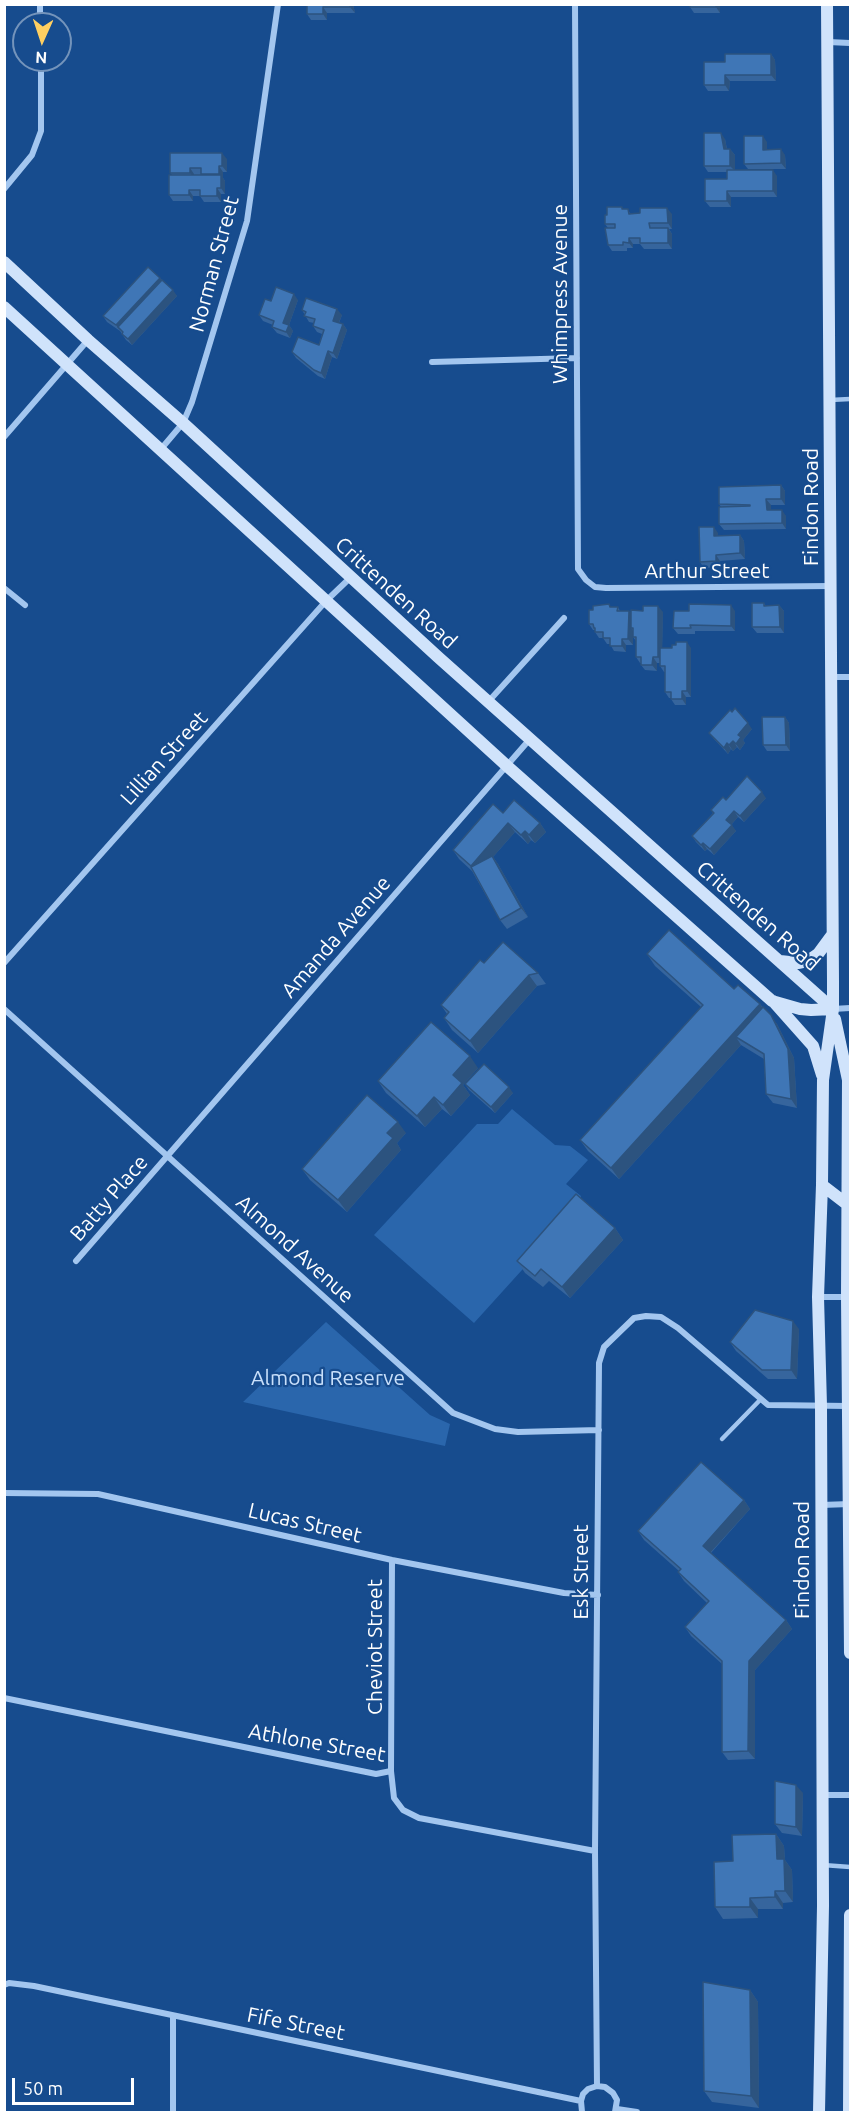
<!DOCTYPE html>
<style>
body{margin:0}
#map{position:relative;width:855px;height:2117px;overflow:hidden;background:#174c8e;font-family:Ubuntu,sans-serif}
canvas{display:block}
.frame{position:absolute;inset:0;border:6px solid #fff;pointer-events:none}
.north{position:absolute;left:12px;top:12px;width:60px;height:60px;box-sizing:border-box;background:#174c8e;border:2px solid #7494bb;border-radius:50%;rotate:183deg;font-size:16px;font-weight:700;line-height:24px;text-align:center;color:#fff}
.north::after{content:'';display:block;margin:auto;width:21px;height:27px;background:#ffcf61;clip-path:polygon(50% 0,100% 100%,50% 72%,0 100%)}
.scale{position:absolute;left:12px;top:2078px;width:122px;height:27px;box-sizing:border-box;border:3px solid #fff;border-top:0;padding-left:8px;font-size:18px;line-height:21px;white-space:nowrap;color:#fff;-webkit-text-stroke:4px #174c8e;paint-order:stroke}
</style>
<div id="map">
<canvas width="855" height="2117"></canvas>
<div class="frame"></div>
<div class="north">N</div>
<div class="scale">50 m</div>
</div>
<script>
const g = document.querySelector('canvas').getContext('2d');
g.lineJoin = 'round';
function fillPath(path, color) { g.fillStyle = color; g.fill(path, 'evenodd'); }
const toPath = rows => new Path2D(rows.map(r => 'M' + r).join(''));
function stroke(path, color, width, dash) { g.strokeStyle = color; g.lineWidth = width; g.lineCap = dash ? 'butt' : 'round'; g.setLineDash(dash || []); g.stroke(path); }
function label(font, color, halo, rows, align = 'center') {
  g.font = font + ' Ubuntu,sans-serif'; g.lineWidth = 4.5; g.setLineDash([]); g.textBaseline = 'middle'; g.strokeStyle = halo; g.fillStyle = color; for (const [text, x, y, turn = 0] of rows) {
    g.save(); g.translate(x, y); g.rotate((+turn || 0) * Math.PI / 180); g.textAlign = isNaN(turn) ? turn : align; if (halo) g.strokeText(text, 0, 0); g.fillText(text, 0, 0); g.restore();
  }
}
const green = toPath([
 [512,1109,555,1145,570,1146,588,1160,566,1184,581,1196,579,1207,474,1323,374,1235,477,1124,498,1124],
 [326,1322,430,1415,450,1424,445,1446,243,1402]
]);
const lane = toPath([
 [830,400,850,399],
 [722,1439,760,1400],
 [823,1865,850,1867]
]);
const street = toPath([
 [40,4,40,24],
 [575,4,578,569,586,580,595,587,606,588,831,586],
 [828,42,850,43],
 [4,189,32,155,41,131,41,60],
 [432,362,577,358],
 [4,437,88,340],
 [161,449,183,423,192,402,247,221,278,4],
 [4,588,25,605],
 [831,677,850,677],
 [488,702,564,618],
 [4,963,326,601,350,578],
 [4,1009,453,1413,495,1429,518,1432,599,1430],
 [833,1009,850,1008],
 [76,1261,530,739],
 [819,1297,847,1297],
 [4,1493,98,1494,392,1560,564,1593,598,1595],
 [821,1505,850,1504],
 [4,1698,376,1774,391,1771,394,1798,403,1810,419,1818,595,1851],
 [391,1771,392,1560],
 [823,1795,850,1795],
 [4,1985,9,1983,34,1986,581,2101],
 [597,2086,595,1851,599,1363,604,1347,634,1318,646,1316,661,1317,678,1328,768,1405,848,1406],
 [617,2109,637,2112],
 [173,2112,173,2017],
 [582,2112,581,2101,583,2094,588,2089,597,2086,605,2087,613,2093,617,2100,615,2112]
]);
const secondary = toPath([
 [4,262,88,340,183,423,438,657,833,1009],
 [4,307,507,766,772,1001,800,1009,811,1010,833,1009],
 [780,961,799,963,808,961,818,954,832,935],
 [773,1001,813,1046,822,1075],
 [835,1019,848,1080,847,1297,850,1653],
 [822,1185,848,1205],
 [819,2112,823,1906,821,1406,818,1297,822,1185,823,1080,833,1009,833,981,827,4],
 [849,2112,850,1915]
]);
const wall = toPath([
 [307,4,353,4,355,13,327,13,327,20,311,20,307,14],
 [690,4,720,4,720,13,694,13,690,7],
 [771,54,775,60,776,81,730,81,729,91,708,91,704,85,725,62],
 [725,139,727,149,730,149,735,155,735,170,777,176,777,197,731,197,731,207,710,207,705,201,727,179,727,172,708,172,704,166],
 [767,142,767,150,785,155,786,169,748,169,744,164],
 [227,159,227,172,223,172,223,178,225,181,225,194,221,194,221,202,204,202,200,196,193,196,193,201,173,201,169,195,172,175,170,173],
 [624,209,632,214,672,214,672,229,669,229,672,234,672,249,644,249,640,244,633,244,633,248,627,248,627,251,612,251,608,245,608,228,605,224,607,215],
 [160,278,177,296,132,345,126,340,120,331,107,322,103,316],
 [298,300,289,325,293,331,290,338,277,333,272,327,273,325,263,321,259,315,271,301],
 [302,310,342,315,339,323,343,324,347,330,337,359,332,357,325,379,318,376,296,358,292,352,319,345,322,334,317,332,313,326,314,323,309,322],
 [781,485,785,491,785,505,771,505,771,510,786,516,786,529,724,530,719,524,721,507,719,504],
 [718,533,718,536,740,535,744,541,745,559,720,561,720,567,704,568,700,562],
 [764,603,766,606,779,605,784,611,784,633,757,633,752,627],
 [612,607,618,607,620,611,629,611,631,613,663,612,662,648,691,648,691,697,686,697,686,705,675,705,671,699,671,698,669,698,665,692,665,672,664,672,660,666,660,663,657,663,657,671,645,670,641,665,641,663,640,663,636,657,636,641,633,637,633,645,626,645,626,652,614,651,610,644,607,644,603,638,599,638,595,632,595,630,593,630,589,624,593,610],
 [735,611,735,631,695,631,695,634,678,634,673,628],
 [785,717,789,723,790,751,767,751,763,745],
 [752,729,743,740,745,743,740,750,737,747,733,751,731,749,728,754,714,739,709,733],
 [766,798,744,822,738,817,731,825,736,831,714,855,707,849,705,851,696,842,692,836,713,813,711,810,726,800],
 [503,813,540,823,546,832,535,843,531,840,528,844,515,832,493,857,498,864,528,917,507,929,500,920,472,871,459,859,453,850],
 [647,954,734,989,760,1004,777,1024,794,1058,797,1108,773,1103,766,1094,764,1059,741,1045,619,1179,588,1151,580,1140,701,1007,655,966],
 [484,963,538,973,546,984,537,986,478,1053,452,1030,444,1018,447,1014,441,1005],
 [478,1068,463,1085,470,1095,451,1116,442,1109,425,1127,386,1093,378,1081],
 [465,1084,513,1093,495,1113,469,1090],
 [406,1133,397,1143,401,1150,347,1212,310,1180,302,1169],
 [615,1228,623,1240,570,1298,549,1281,543,1287,525,1273,517,1261],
 [799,1329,797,1379,768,1379,736,1351,730,1342],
 [744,1500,750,1509,711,1553,786,1620,792,1629,755,1670,755,1759,728,1760,722,1752,722,1664,691,1636,685,1627,707,1603,684,1581,678,1572,679,1571,644,1540,638,1531],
 [803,1793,802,1836,782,1833,775,1824],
 [776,1834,784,1846,785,1860,792,1870,793,1902,783,1903,783,1909,758,1909,758,1918,723,1919,715,1907,733,1861],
 [750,1990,758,2002,759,2108,712,2102,704,2091]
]);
const shadedWall = toPath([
 [350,4,353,4,355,13,350,7],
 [716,4,720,4,720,13,716,7],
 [323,7,327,13,327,20,323,14],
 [771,54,775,60,776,81,771,75],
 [725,75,730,81,729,91,725,85],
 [721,133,725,139,728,155,724,149],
 [763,136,767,142,767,156,763,150],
 [730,149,735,155,735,171,730,166],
 [781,149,785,155,786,169,781,163],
 [222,153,227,159,227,172,222,166],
 [219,166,223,172,223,178,225,181,225,194,221,188,221,177,219,174],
 [190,168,194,174,194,179,190,173],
 [773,170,777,176,777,197,773,191],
 [217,188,221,194,221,202,217,196],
 [189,190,193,196,193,201,189,195],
 [727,191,731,197,731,207,727,201],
 [667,208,672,214,672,229,668,223],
 [668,228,672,234,672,249,668,243],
 [629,238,633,244,633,248,629,243],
 [160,278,164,284,118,327,120,331,116,325],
 [173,290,177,296,132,345,128,339],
 [294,294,298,300,289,325,293,331,290,338,286,332,283,323],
 [337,309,342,315,337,327,333,321],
 [343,324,347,330,337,359,333,353],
 [328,351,332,357,325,379,321,373],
 [781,485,785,491,785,505,781,499],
 [766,499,771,505,771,516,767,510],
 [782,510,786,516,786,529,782,523],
 [714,527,718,533,718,542,714,536],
 [740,535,744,541,745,559,740,553],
 [716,555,720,561,720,567,716,561],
 [731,605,735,611,735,631,731,626],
 [779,605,784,611,784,633,780,627],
 [658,606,663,612,662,663,658,657],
 [629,611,634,617,631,628,633,631,633,645,628,639],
 [622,639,626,645,626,652,622,646],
 [687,642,691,648,691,697,687,691],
 [653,657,657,663,657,671,652,665],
 [682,691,686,697,686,705,682,699],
 [785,717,789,723,790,751,786,745],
 [748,723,752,729,743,740,745,743,740,750,736,744,738,735],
 [733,741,737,747,733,751,729,745],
 [727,743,731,749,728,754,724,748],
 [762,792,766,798,744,822,740,816],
 [734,811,738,817,730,826,726,820],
 [508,823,515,832,493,857,498,864,528,917,521,908,477,875,471,866],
 [540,823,546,832,535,843,529,835],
 [732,825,736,831,714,855,710,849],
 [525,831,531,840,528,844,521,835],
 [703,843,707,849,705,851,701,845],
 [529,975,537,986,478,1053,470,1041],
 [760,1004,768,1016,736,1037,741,1045,619,1179,611,1168],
 [771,1015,777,1024,794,1058,797,1108,791,1099],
 [470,1056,478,1068,463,1085,470,1095,451,1116,443,1105,453,1075],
 [509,1087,513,1093,495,1113,491,1107],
 [434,1097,442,1109,425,1127,417,1116],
 [398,1122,406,1133,397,1143,401,1150,347,1212,338,1200,387,1133],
 [615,1228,623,1240,570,1298,562,1287],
 [793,1321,799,1329,797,1379,791,1370],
 [744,1500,750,1509,709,1554,703,1546],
 [786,1620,792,1629,755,1670,755,1759,748,1751,749,1661],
 [796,1785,803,1793,802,1836,796,1827],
 [776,1834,784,1846,785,1860,792,1870,793,1902,785,1891,777,1859],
 [775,1891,783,1903,783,1909,775,1897],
 [750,1898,758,1909,758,1918,750,1907],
 [750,1990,758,2002,759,2108,751,2096]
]);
const building = toPath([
 [307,4,350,4,350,7,323,7,323,14,307,14,307,4],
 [690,4,716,4,716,7,690,7,690,4],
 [725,54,771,54,771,75,725,75,725,85,704,85,704,62,725,62,725,54],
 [704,133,721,133,724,149,730,149,730,166,704,166,704,133],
 [744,136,763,136,763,150,781,149,781,163,744,164,744,136],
 [170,153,222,153,222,166,219,166,219,174,201,174,201,168,190,168,190,173,170,173,170,153],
 [727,170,773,170,773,191,727,191,727,201,705,201,705,179,727,179,727,170],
 [169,175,221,175,221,188,217,188,217,196,200,196,200,190,189,190,189,195,169,195,169,175],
 [607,207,622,207,622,209,628,209,629,214,640,213,640,208,667,208,668,223,649,223,650,228,668,228,668,243,640,243,640,238,629,238,629,243,623,242,623,245,608,245,605,228,615,228,615,224,605,224,605,215,607,215,607,207],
 [148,267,160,278,116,325,103,316,148,267],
 [162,280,173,290,128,339,122,334,123,332,118,327,162,280],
 [276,287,294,294,283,323,289,325,286,332,272,327,274,321,259,315,265,299,271,301,276,287],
 [306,298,337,309,333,321,343,324,333,353,328,351,321,373,314,370,292,352,298,337,319,345,324,330,313,326,315,319,304,316,306,312,302,310,306,298],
 [781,485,781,499,766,499,767,510,782,510,782,523,719,524,719,507,750,506,750,505,719,504,719,487,781,485],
 [699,527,714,527,714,536,740,535,740,553,716,555,716,561,700,562,699,527],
 [752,603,764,603,764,606,779,605,780,627,752,627,752,603],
 [609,604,610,607,618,607,617,611,629,611,628,639,622,639,622,646,610,646,610,638,603,638,603,632,595,632,595,628,594,628,593,624,589,624,589,610,593,610,593,606,609,604],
 [689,604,731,605,731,626,690,625,691,628,673,628,674,611,689,611,689,604],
 [643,606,658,606,658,657,653,657,652,665,641,665,641,657,636,657,636,637,633,637,633,628,631,628,631,610,643,611,643,606],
 [676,642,687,642,687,691,682,691,682,699,671,699,671,692,665,692,665,666,660,666,660,648,672,648,672,645,676,645,676,642],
 [735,708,748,723,738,735,741,737,736,744,733,741,729,745,727,743,724,748,709,733,730,710,732,712,735,708],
 [762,717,785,717,786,745,763,745,762,717],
 [747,776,762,792,740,816,734,811,726,820,732,825,710,849,703,843,701,845,692,836,714,813,711,810,723,797,726,800,747,776],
 [514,800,540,823,529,835,525,831,521,835,508,823,471,866,453,850,493,804,503,813,514,800],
 [492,856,521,908,500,920,471,867,492,856],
 [669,930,734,989,738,985,760,1004,611,1168,580,1140,703,1005,647,954,669,930],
 [503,942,538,973,529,975,470,1041,444,1018,449,1012,441,1005,480,960,484,963,503,942],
 [763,1007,771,1015,788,1049,791,1099,766,1094,764,1054,736,1037,763,1007],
 [431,1022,470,1056,453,1075,462,1083,443,1105,434,1097,417,1116,378,1081,431,1022],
 [484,1064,509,1087,491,1107,465,1084,484,1064],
 [367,1095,398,1122,387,1133,393,1138,338,1200,302,1169,367,1095],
 [576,1194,615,1228,562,1287,541,1269,535,1276,517,1261,576,1194],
 [755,1310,793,1321,791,1370,762,1370,730,1342,755,1310],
 [701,1462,744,1500,703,1546,786,1620,749,1661,748,1751,722,1752,722,1661,685,1627,709,1601,678,1572,681,1569,638,1531,701,1462],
 [775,1781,796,1785,796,1827,775,1824,775,1781],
 [776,1834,777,1859,784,1859,785,1891,775,1891,775,1897,750,1898,750,1907,715,1907,714,1862,733,1861,732,1835,776,1834],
 [703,1982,750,1990,751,2096,704,2091,703,1982]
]);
const streetNames = [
 ["Norman Street",214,264,-75],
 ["Whimpress Avenue",560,294,-90],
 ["Findon Road",811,507,-90],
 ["Arthur Street",707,571],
 ["Crittenden Road",396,593,42],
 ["Lillian Street",164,758,-48],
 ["Crittenden Road",758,916,41],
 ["Amanda Avenue",336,937,-49],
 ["Batty Place",109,1198,-49],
 ["Almond Avenue",295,1249,42],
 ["Lucas Street",305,1523,13],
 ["Findon Road",802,1560,-90],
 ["Esk Street",581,1572,-90],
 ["Cheviot Street",375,1647,-90],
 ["Athlone Street",317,1743,10],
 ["Fife Street",296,2024,11]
];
const parkNames = [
 ["Almond Reserve",328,1378]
];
fillPath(green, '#2a66ac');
stroke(lane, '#a3c6ef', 4.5);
stroke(street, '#a3c6ef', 6);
stroke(secondary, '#d0e3fb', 12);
fillPath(wall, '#36659d');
fillPath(shadedWall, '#2c537f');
fillPath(building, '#3f76b6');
stroke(building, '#2c537f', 1.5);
label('21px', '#fff', '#174c8e', streetNames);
label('21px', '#c9e0fb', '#174c8e', parkNames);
</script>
